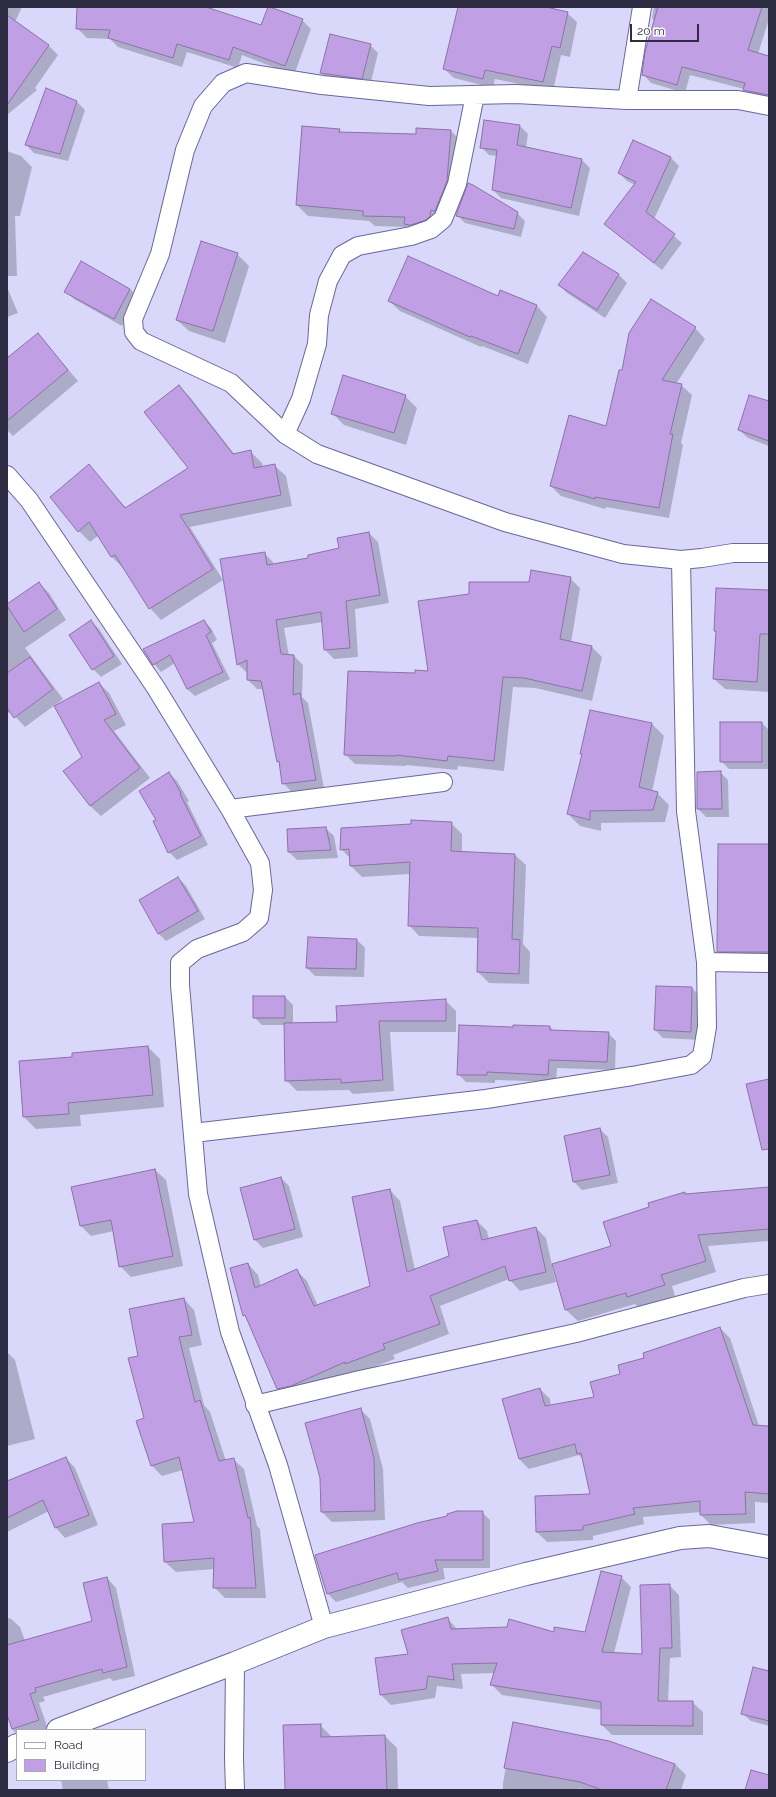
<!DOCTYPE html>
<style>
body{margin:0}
#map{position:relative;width:776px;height:1797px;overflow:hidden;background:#d9d8fb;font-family:Raleway,sans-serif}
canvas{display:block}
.frame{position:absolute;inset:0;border:8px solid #2e2c43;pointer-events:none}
.legend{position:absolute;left:16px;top:1729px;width:130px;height:52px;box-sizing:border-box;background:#fdfdfd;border:1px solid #aaa9b3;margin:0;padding:5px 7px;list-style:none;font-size:12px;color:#2e2c43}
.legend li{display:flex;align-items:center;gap:8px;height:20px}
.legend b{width:20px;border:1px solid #aaa9b3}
.scale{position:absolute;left:630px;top:24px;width:69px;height:18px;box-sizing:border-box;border:2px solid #2e2c43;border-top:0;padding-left:5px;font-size:12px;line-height:14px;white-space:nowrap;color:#2e2c43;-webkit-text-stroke:3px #fdfdfd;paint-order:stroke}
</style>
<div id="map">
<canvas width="776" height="1797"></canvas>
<div class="frame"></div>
<ul class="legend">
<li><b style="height:5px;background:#fff"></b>Road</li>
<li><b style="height:11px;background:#c19fe4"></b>Building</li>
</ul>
<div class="scale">20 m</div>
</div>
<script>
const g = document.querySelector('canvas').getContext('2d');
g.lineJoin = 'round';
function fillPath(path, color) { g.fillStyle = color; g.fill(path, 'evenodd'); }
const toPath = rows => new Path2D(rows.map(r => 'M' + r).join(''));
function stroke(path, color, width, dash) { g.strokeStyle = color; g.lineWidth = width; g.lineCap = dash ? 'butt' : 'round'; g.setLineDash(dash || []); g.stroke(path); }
const shadow = toPath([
 [7,7,22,7,15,22,49,46,58,55,35,88,37,90,7,115],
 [78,7,202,7,262,26,302,20,311,29,294,75,242,55,238,68,187,52,182,67,118,47,110,39,87,38,77,28],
 [459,7,550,7,549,9,567,13,577,22,570,57,561,55,553,91,495,79,493,88,454,78,444,69],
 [654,7,769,7,769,19,758,54,769,57,769,102,752,99,744,89,690,75,685,93,651,83,643,74,655,22,652,18],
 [370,45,378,53,370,86,329,81,321,73],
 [77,102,85,110,68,161,34,153,26,145],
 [520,126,528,134,526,148,582,160,590,168,579,216,501,198,493,190,497,156,489,155,481,147],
 [417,129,451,131,462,142,457,192,416,234,408,227,375,226,369,221,308,216,297,205,339,130,342,133,417,135],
 [634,141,671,158,679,166,654,219,682,243,662,270,605,224,635,185,627,181,619,173],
 [7,151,21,156,32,167,20,216,15,216,17,276,7,276],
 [517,213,525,221,521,237,465,223,457,215],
 [583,253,619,275,627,283,605,318,567,293,559,285],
 [237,254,249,266,225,343,189,331,177,320],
 [7,287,18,313,7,317],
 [130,289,138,297,122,326,74,299,66,291],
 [500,291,537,306,547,317,528,364,482,346,481,347,400,311,389,301,498,297],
 [695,328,705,339,676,384,681,385,692,395,681,443,683,445,669,518,606,507,605,509,561,496,551,486,607,427,622,371],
 [38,334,78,381,13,436,7,430,7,351,9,358],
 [179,386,190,397,235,455,251,452,262,463,263,467,274,465,286,476,292,506,190,527,223,580,161,620,150,608,123,568,112,557,99,535,90,542,79,531,89,466,126,508,189,469],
 [405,396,417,408,406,445,344,425,332,413],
 [769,412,769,446,748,438,739,430],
 [369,533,378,542,389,603,355,609,358,657,334,659,325,650,323,622,284,628,289,656,294,656,303,665,302,697,308,703,324,788,292,792,283,783,280,764,278,761,264,689,257,689,248,680,248,672,247,673,238,664,264,553,273,562,274,565,309,559,340,548],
 [570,578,580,588,571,643,592,647,602,657,592,701,535,688,513,687,504,771,458,766,457,770,406,765,406,766,355,764,345,754,416,674,429,673,470,595],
 [39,583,49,593,66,620,25,648,63,699,25,727,11,712,7,713,7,605],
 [769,591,768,692,725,689,714,679,717,633,715,631],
 [91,621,99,629,122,664,101,677,93,669,70,635],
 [204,621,211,628,217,640,212,643,230,679,195,696,187,689,175,663,161,672,154,664],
 [99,683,109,693,126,725,114,731,150,778,101,816,90,806,65,772,83,758],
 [762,723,769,730,769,769,729,769,721,761],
 [652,724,664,736,652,792,657,793,669,805,665,822,601,823,601,831,580,826,568,814,583,755,581,753],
 [720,772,728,780,729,817,706,817,698,809,698,773],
 [169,773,177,781,189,801,187,802,208,845,177,860,169,852,158,820],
 [451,823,462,834,462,853,515,855,526,865,523,944,530,952,529,984,489,983,478,972,479,938,419,936,409,925,410,874,362,877,351,866,351,859,341,849],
 [325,828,334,836,338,858,297,860,289,852],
 [769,845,769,964,730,963,718,951],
 [178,878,186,886,205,919,166,941,158,933],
 [357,940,365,948,364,977,315,976,307,968],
 [692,988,700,996,698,1040,663,1038,655,1030],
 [285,997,293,1005,293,1024,338,1023,445,1000,456,1011,456,1032,390,1032,394,1091,353,1094,349,1090,297,1091,286,1080,285,1025,262,1025,254,1017],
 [550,1027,554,1031,608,1033,616,1041,615,1070,557,1068,556,1082,495,1080,495,1083,466,1082,458,1074,514,1028],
 [148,1047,160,1059,164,1107,80,1115,81,1126,36,1129,24,1117,74,1057],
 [600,1129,608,1137,618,1183,582,1190,574,1182,565,1136],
 [155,1170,166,1180,183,1266,131,1277,120,1266,114,1231,91,1236,81,1226],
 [281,1178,289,1186,303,1237,263,1248,255,1240],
 [769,1188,769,1241,708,1246,716,1272,672,1286,675,1296,639,1308,635,1304,578,1321,566,1310,554,1267,552,1267,556,1282,520,1291,509,1279,440,1306,449,1334,393,1355,395,1359,288,1399,278,1388,249,1321,244,1315,248,1264,258,1275,261,1287,297,1271,307,1281,318,1306,371,1287,390,1190,400,1201,415,1270,450,1256,477,1221,487,1231,489,1239,536,1228,546,1238,552,1265,612,1247,650,1208,684,1193,686,1195],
 [184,1299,194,1310,202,1345,189,1348,204,1405,210,1412,226,1461,233,1459,244,1469,257,1526,260,1529,266,1598,225,1598,214,1587,215,1569,176,1572,165,1562,196,1523,183,1470,162,1476,152,1466,137,1422,145,1419,139,1356],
 [720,1328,730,1338,759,1426,769,1427,769,1503,755,1502,755,1523,711,1525,701,1515,701,1512,643,1517,644,1524,593,1536,593,1540,547,1542,537,1532,591,1495,583,1459,579,1455,529,1469,519,1459,540,1389,550,1399,551,1406,595,1397,621,1375,645,1359],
 [7,1352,15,1360,35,1439,7,1446],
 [360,1409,370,1419,383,1469,385,1520,332,1522,322,1512],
 [66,1458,75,1468,98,1525,65,1538,56,1528,49,1511,7,1532,7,1487],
 [482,1512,490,1520,490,1568,443,1568,445,1579,408,1588,402,1582,336,1602,328,1594,316,1556],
 [621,1577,631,1587,614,1653,643,1655,669,1585,679,1595,681,1657,670,1658,668,1702,692,1702,703,1712,703,1735,612,1735,602,1725,602,1710,502,1695,492,1685,495,1673,461,1674,463,1689,437,1686,435,1698,391,1705,381,1695,410,1655,447,1618,458,1630,586,1633],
 [107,1578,116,1588,135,1676,113,1681,110,1678,43,1697,45,1701,39,1703,48,1729,17,1730,17,1734,12,1729,7,1714,7,1619,10,1618,20,1627,25,1641,93,1622],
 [769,1672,769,1726,751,1721,742,1713],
 [514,1724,675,1764,686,1775,681,1790,584,1790,579,1788,579,1790,503,1790,503,1783],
 [320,1725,332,1737,385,1736,397,1748,398,1790,286,1790],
 [61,1780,107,1780,109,1790,63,1790]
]);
const building = toPath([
 [77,7,206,7,261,25,268,7,270,7,303,19,285,66,233,47,229,60,177,44,173,58,108,38,110,30,76,29,77,7],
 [458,7,546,7,568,12,560,48,552,46,543,82,485,70,483,79,443,69,458,7],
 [658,7,762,7,748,50,769,56,769,95,743,90,745,83,682,67,677,85,642,75,645,52,658,7],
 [7,15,49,45,7,105,7,15],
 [330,34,371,44,362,79,320,73,330,34],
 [46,88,77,101,60,154,25,145,46,88],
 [484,120,520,125,517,145,582,159,571,208,492,190,497,150,480,148,484,120],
 [302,126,340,129,339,132,416,134,416,128,451,130,447,181,435,211,431,210,430,216,426,220,411,225,404,224,405,217,363,216,363,211,296,205,302,126],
 [633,140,671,157,646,212,675,234,654,263,604,224,636,182,618,173,633,140],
 [468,183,473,185,518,212,514,229,456,216,468,183],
 [201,241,238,253,213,331,176,320,201,241],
 [583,252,619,274,597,310,558,285,583,252],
 [408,256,498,296,500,290,537,305,518,354,471,336,470,337,388,301,408,256],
 [81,261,130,289,114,319,64,292,81,261],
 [651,299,696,327,662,380,682,384,670,434,673,434,659,508,595,497,595,499,550,486,569,415,606,426,619,370,622,370,629,333,651,299],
 [38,333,68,370,7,421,7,358,38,333],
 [343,375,406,395,394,433,331,414,343,375],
 [179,385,233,454,251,450,254,468,275,464,281,495,180,515,213,569,149,609,115,555,111,557,89,522,78,532,50,497,89,464,125,508,188,468,144,412,179,385],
 [749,395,769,401,769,441,738,430,749,395],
 [369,532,380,595,346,601,350,648,324,650,321,612,276,620,281,654,294,655,293,695,300,693,316,780,282,784,279,761,277,762,261,681,247,680,247,660,237,665,220,559,265,552,267,565,308,558,308,555,339,548,337,538,369,532],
 [531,570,571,577,560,639,592,646,582,691,524,678,503,677,494,761,448,756,447,761,396,755,396,756,344,755,348,671,415,673,415,670,428,671,418,601,469,594,469,582,529,582,531,570],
 [39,582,57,609,24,632,7,606,7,604,39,582],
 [716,588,769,590,769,634,760,634,757,682,713,679,716,631,714,631,716,588],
 [91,620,114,656,92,670,69,635,91,620],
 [204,620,211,632,206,635,223,672,187,689,170,655,153,665,143,649,204,620],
 [30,657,53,689,14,718,7,708,7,673,30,657],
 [99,682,116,714,104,720,140,768,90,806,63,771,82,757,54,706,99,682],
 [590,710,652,723,639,787,658,792,653,810,590,811,590,820,567,814,582,754,580,754,590,710],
 [720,722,762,722,762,762,720,762,720,722],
 [721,771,722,809,697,809,697,772,721,771],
 [169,772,181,793,180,794,201,836,168,853,153,821,156,820,139,791,169,772],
 [411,820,452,822,451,851,515,854,512,939,520,940,519,974,477,972,478,928,408,926,410,862,350,866,349,849,340,850,341,828,411,824,411,820],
 [326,827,331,850,288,852,287,829,326,827],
 [718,844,769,844,769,952,717,952,718,844],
 [178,877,198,911,158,934,139,900,178,877],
 [308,937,357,939,356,969,306,968,308,937],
 [656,986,692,987,691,1032,654,1030,656,986],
 [253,996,285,996,285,1018,253,1018,253,996],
 [446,999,446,1021,379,1021,383,1080,341,1083,341,1079,285,1081,284,1023,337,1022,336,1006,446,999],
 [459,1025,513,1027,513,1025,550,1026,550,1030,609,1032,607,1062,549,1060,548,1075,487,1072,487,1075,457,1075,459,1025],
 [148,1046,153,1095,68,1103,69,1114,23,1117,19,1061,72,1057,72,1053,148,1046],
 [769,1079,769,1149,762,1150,746,1084,769,1079],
 [600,1128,610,1175,573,1182,564,1136,600,1128],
 [155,1169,173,1256,119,1267,111,1220,80,1226,71,1187,155,1169],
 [281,1177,295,1229,254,1240,240,1188,281,1177],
 [769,1187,769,1229,698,1235,706,1261,661,1275,665,1285,627,1297,626,1293,565,1310,552,1264,611,1246,603,1222,649,1207,648,1203,685,1192,685,1194,769,1187],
 [390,1189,407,1272,449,1256,443,1227,477,1220,482,1240,536,1227,546,1272,509,1281,505,1266,430,1296,440,1324,383,1344,385,1349,345,1364,345,1362,291,1386,277,1389,245,1315,243,1316,230,1268,248,1263,255,1288,297,1269,314,1306,370,1286,352,1197,390,1189],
 [184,1298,192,1335,179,1337,195,1402,200,1400,219,1461,234,1458,248,1518,250,1517,256,1588,213,1588,214,1558,164,1562,162,1524,194,1522,179,1457,151,1466,136,1421,144,1418,128,1358,138,1356,129,1309,184,1298],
 [720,1327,753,1425,769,1426,769,1494,745,1492,746,1514,700,1515,700,1501,633,1508,635,1514,583,1526,583,1530,536,1532,535,1496,590,1494,581,1453,577,1454,575,1444,519,1459,502,1399,540,1388,545,1406,594,1397,590,1382,620,1374,618,1365,644,1358,643,1353,720,1327],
 [361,1408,374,1458,375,1511,321,1512,320,1478,305,1423,361,1408],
 [66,1457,89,1515,55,1528,43,1500,7,1518,7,1481,66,1457],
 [457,1511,483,1511,483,1560,435,1560,438,1571,399,1580,397,1573,327,1594,315,1555,417,1523,447,1516,447,1514,457,1511],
 [601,1571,622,1576,602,1652,642,1654,640,1585,670,1584,672,1648,660,1648,658,1701,693,1701,693,1726,601,1725,601,1702,490,1685,497,1663,452,1664,454,1680,428,1676,426,1689,380,1695,375,1658,408,1654,401,1630,448,1617,451,1629,507,1627,509,1619,554,1632,554,1627,585,1632,601,1571],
 [107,1577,127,1667,103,1673,102,1669,35,1688,36,1692,30,1694,39,1720,12,1729,7,1715,7,1645,92,1621,83,1583,107,1577],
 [753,1667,769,1671,769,1721,741,1714,753,1667],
 [513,1722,609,1741,675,1764,666,1790,602,1790,580,1782,504,1768,513,1722],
 [321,1724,321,1737,385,1735,387,1790,285,1790,283,1725,321,1724],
 [751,1770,769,1775,769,1790,745,1790,751,1770]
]);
const minor = toPath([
 [627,100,642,7],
 [769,106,738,100,627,100,516,94,429,96,322,85,246,73,223,83,203,106,185,150,160,254,133,319,134,332,141,341,231,383,285,434,317,454,505,522,623,554,681,560,702,558,733,553,769,553],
 [285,434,301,399,317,344,319,315,328,281,342,255,358,246,411,236,431,229,443,219,457,184,475,95],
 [7,475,29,500,156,688,230,809,260,863,263,890,259,918,243,932,197,949,180,963,180,985,198,1194,230,1332,278,1465,324,1627],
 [230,809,443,782],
 [706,962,769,963],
 [193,1133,486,1099,632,1076,691,1065,702,1056,707,1027,706,962,686,811,681,560],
 [255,1405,360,1380,576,1333,744,1288,769,1284],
 [235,1663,234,1759,235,1790]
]);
const tertiary = toPath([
 [58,1730,235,1663,324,1627,526,1574,680,1538,709,1536,769,1547],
 [7,1751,17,1745]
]);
fillPath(shadow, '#0003');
fillPath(building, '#c19fe4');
stroke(building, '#8b72a5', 1);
stroke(minor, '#6a669a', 20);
stroke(tertiary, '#6a669a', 24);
stroke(minor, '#fff', 18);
stroke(tertiary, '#fff', 22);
</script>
